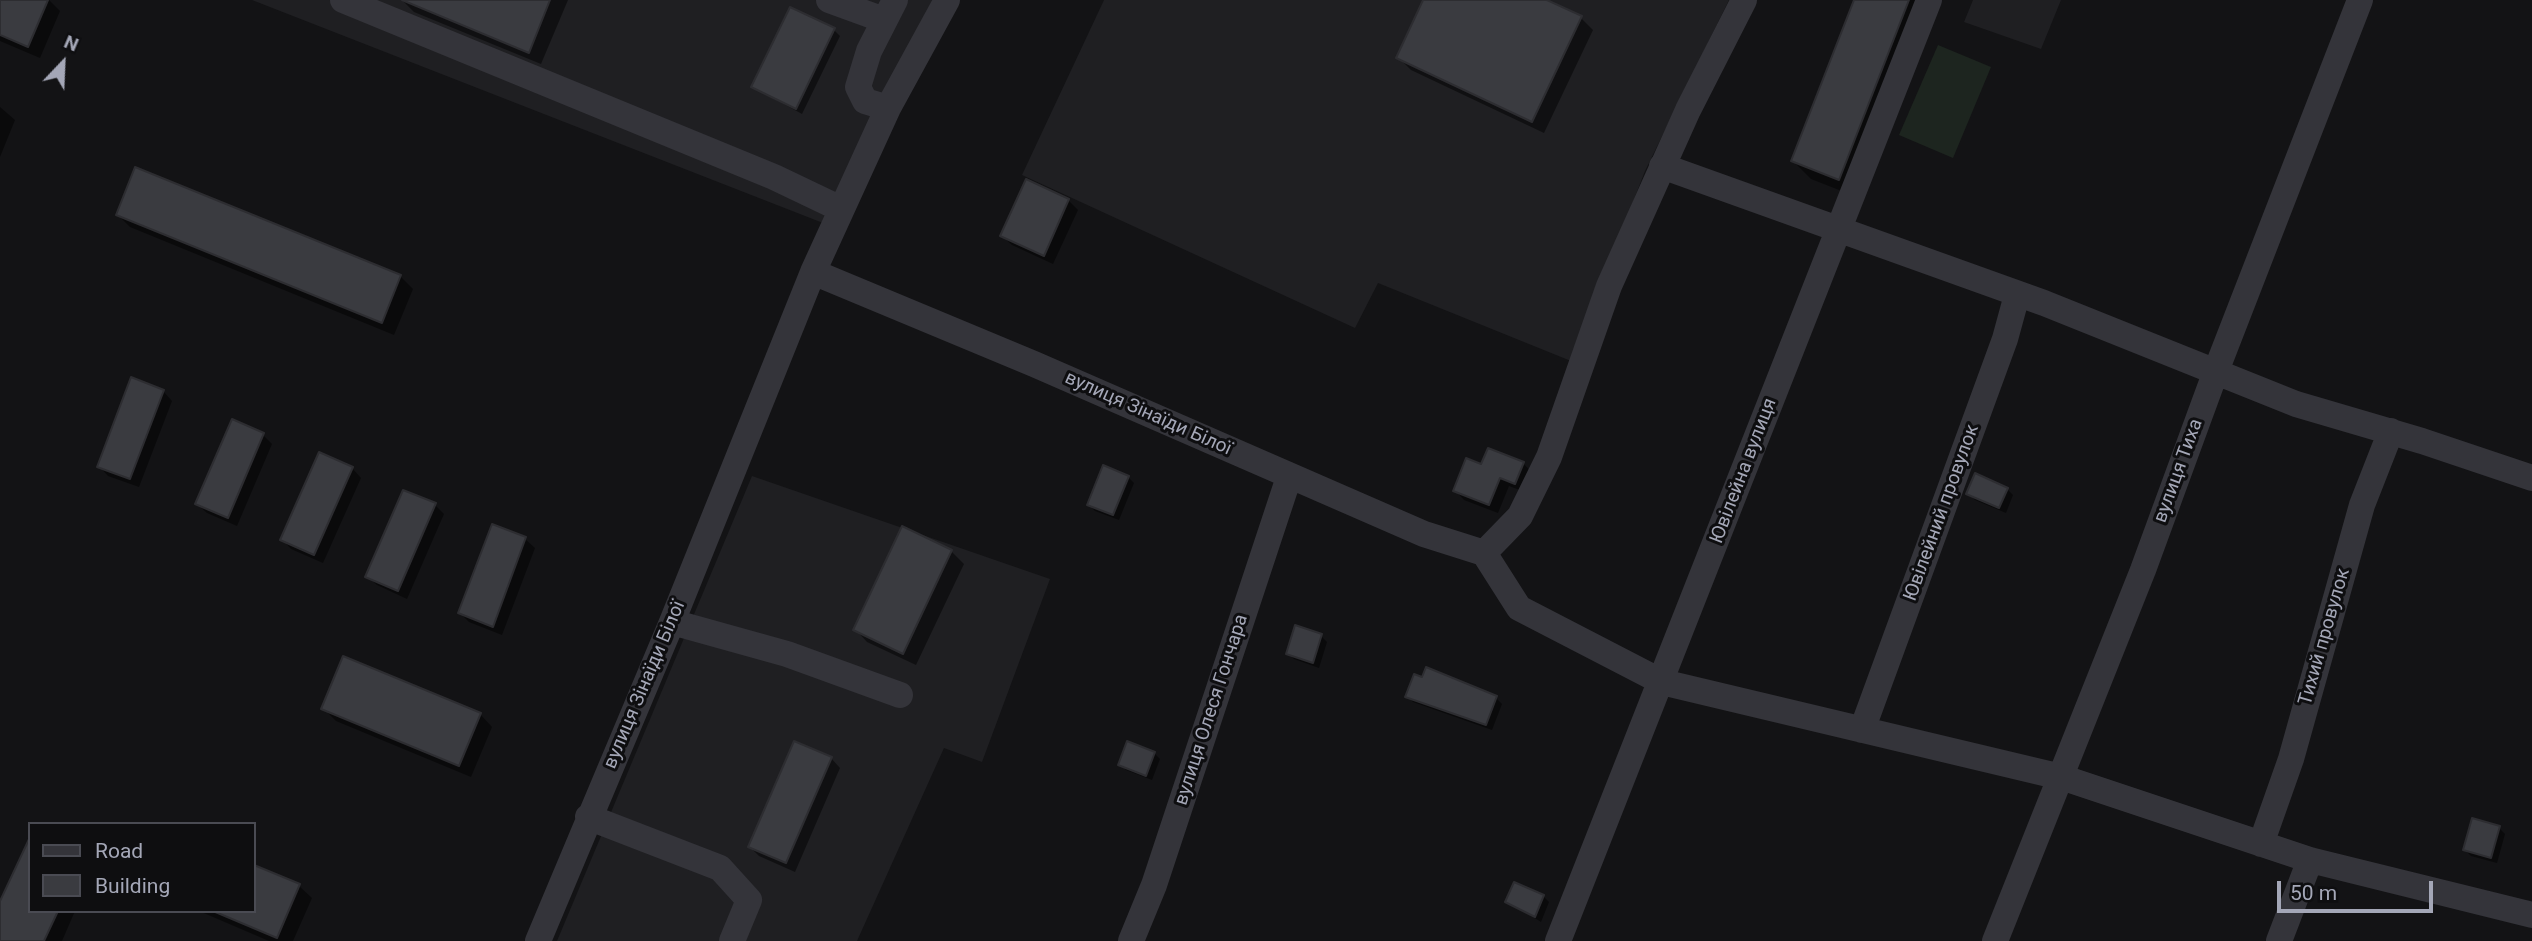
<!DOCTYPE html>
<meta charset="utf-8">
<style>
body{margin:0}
#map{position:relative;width:2532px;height:941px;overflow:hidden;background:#131315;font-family:Roboto,sans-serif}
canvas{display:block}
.legend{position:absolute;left:28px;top:822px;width:228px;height:91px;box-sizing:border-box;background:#0e0e10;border:2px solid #4a4b53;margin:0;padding:9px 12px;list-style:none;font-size:21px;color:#a4a7b7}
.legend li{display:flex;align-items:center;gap:14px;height:35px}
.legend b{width:35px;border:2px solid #4a4b53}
.north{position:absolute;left:28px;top:28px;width:70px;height:70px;-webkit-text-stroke:5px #0e0e10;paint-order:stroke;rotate:23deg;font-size:19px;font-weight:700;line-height:28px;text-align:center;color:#a4a7b7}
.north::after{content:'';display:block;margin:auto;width:24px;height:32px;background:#a4a7b7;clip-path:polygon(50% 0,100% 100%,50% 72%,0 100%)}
.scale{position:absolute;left:2277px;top:881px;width:156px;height:32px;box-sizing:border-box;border:4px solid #a4a7b7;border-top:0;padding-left:9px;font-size:21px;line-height:24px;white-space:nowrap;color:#a4a7b7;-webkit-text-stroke:5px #0e0e10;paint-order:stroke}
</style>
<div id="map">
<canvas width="2532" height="941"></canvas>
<ul class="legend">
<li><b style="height:9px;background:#34343a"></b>Road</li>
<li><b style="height:19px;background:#3a3b40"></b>Building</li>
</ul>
<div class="north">N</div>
<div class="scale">50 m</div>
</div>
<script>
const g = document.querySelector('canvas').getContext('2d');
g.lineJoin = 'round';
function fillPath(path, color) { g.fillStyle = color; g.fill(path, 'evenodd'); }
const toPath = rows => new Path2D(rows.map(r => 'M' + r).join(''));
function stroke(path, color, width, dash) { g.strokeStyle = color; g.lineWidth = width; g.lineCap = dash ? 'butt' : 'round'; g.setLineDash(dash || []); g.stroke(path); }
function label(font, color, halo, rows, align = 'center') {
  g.font = font + ' Roboto,sans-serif'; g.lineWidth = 6; g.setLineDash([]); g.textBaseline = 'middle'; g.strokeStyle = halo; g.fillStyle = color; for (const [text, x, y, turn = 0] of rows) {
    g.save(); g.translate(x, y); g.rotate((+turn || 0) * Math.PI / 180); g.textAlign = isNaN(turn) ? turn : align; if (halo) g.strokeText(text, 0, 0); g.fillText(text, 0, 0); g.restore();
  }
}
const built = toPath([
 [252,0,936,0,823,223],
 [1104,0,1729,0,1645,171,1571,361,1378,283,1355,328,1022,175],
 [1973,0,2061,0,2041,49,1964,22],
 [752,476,1050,579,982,762,944,748,857,941,557,941]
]);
const green = toPath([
 [1938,45,1991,67,1953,158,1899,135]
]);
const shadow = toPath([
 [0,0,49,0,60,11,40,58,0,41],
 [402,0,568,0,541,64,414,12],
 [1425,0,1543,0,1581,18,1593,30,1544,133,1411,70,1398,57],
 [1856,0,1931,0,1857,197,1811,179,1793,161],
 [834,30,840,36,802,114,753,87],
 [0,107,15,120,0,157],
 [136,169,400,276,413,289,394,335,130,227,118,215],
 [1068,200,1078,210,1053,264,1012,245,1002,236],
 [163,391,172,401,139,487,108,476,99,466],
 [263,435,272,444,237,526,207,513,197,504],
 [1523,463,1532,473,1525,492,1509,486,1498,513,1464,500,1455,490,1482,466],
 [352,468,361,478,323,563,291,549,282,539],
 [1128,477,1134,483,1119,520,1095,511,1089,505],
 [2007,489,2013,495,2006,513,1975,500,1969,494],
 [435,505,444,514,407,599,377,585,367,576],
 [493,526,525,539,535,548,502,635,469,622,460,613],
 [951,551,964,564,916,665,867,642,855,629],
 [1321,636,1327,642,1319,668,1294,659,1288,653],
 [1407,696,1496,698,1502,704,1492,730,1413,702],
 [323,708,480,714,492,727,471,777,336,721],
 [1154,753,1160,759,1152,780,1126,770,1120,764],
 [831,758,840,768,795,872,759,856,750,847],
 [2499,828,2505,834,2497,863,2471,856,2465,850],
 [254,867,299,886,312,898,293,941,269,941,199,911,254,911],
 [1543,896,1549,902,1541,922,1508,901],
 [0,905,30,911,75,911,62,941,0,941]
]);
const building = toPath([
 [0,0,48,0,28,47,0,35,0,0],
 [402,0,550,0,529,53,402,0],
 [1423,0,1547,0,1582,16,1532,122,1396,58,1423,0],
 [1854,0,1909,0,1839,180,1791,161,1854,0],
 [790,7,835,28,796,109,751,87,790,7],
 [135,167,401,275,382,323,116,215,135,167],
 [1026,179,1069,199,1044,256,1000,236,1026,179],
 [131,377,164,390,130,479,97,467,131,377],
 [232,419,264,433,228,518,195,504,232,419],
 [1488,448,1524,462,1515,484,1500,478,1489,505,1453,491,1466,458,1481,464,1488,448],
 [319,452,353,467,314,555,280,540,319,452],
 [1103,465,1129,476,1113,515,1087,505,1103,465],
 [1975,473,2008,488,1999,508,1966,494,1975,473],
 [403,490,436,503,398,591,365,577,403,490],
 [492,524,526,537,493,627,458,613,492,524],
 [902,526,952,550,903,654,853,630,902,526],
 [1295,625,1322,634,1313,663,1286,654,1295,625],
 [343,656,481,713,459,766,321,709,343,656],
 [1426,667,1497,696,1486,725,1405,697,1414,674,1422,677,1426,667],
 [794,741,832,757,786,863,748,847,794,741],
 [1127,741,1155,752,1146,776,1118,765,1127,741],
 [2472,818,2500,826,2491,858,2463,850,2472,818],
 [30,837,30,911,58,911,44,941,0,941,0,901,30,837],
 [254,865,300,884,277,938,213,911,254,911,254,865],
 [1514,882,1544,895,1535,917,1505,902,1514,882]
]);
const minor = toPath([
 [343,0,774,177,841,209],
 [829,0,884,20],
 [888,108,865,101,858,87,869,51,895,0],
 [1662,166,2044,303,2296,404,2422,441,2532,478],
 [813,272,1034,364,1424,534,1484,553],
 [1484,553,1519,608,1662,682,2061,777,2310,860,2532,915],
 [1484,553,1520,516,1549,457,1609,286,1688,110,1744,0],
 [672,622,787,654,900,695],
 [1862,730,2005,339,2017,295],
 [588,817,720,868,749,900,732,941],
 [2261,844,2291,759,2362,505,2391,431],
 [538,941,672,622,813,272,888,108,947,0],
 [1131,941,1154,885,1289,477],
 [1558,941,1929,0],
 [1995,941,2143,570,2216,371,2360,0],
 [2279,941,2310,860]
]);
const streetNames = [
 ["вулиця Зінаїди Білої",1148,414,24],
 ["Ювілейна вулиця",1744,471,-69],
 ["вулиця Тиха",2179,471,-70],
 ["Ювілейний провулок",1942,513,-70],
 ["Тихий провулок",2325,637,-74],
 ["вулиця Зінаїди Білої",645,685,-67],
 ["вулиця Олеся Гончара",1212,710,-72]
];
fillPath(built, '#1f1f22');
fillPath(green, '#1d251f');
fillPath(shadow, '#0007');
fillPath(building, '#3a3b40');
stroke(building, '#2d2d31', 2);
stroke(minor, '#34343a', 26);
label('19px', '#a4a7b7', '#0e0e10', streetNames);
</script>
